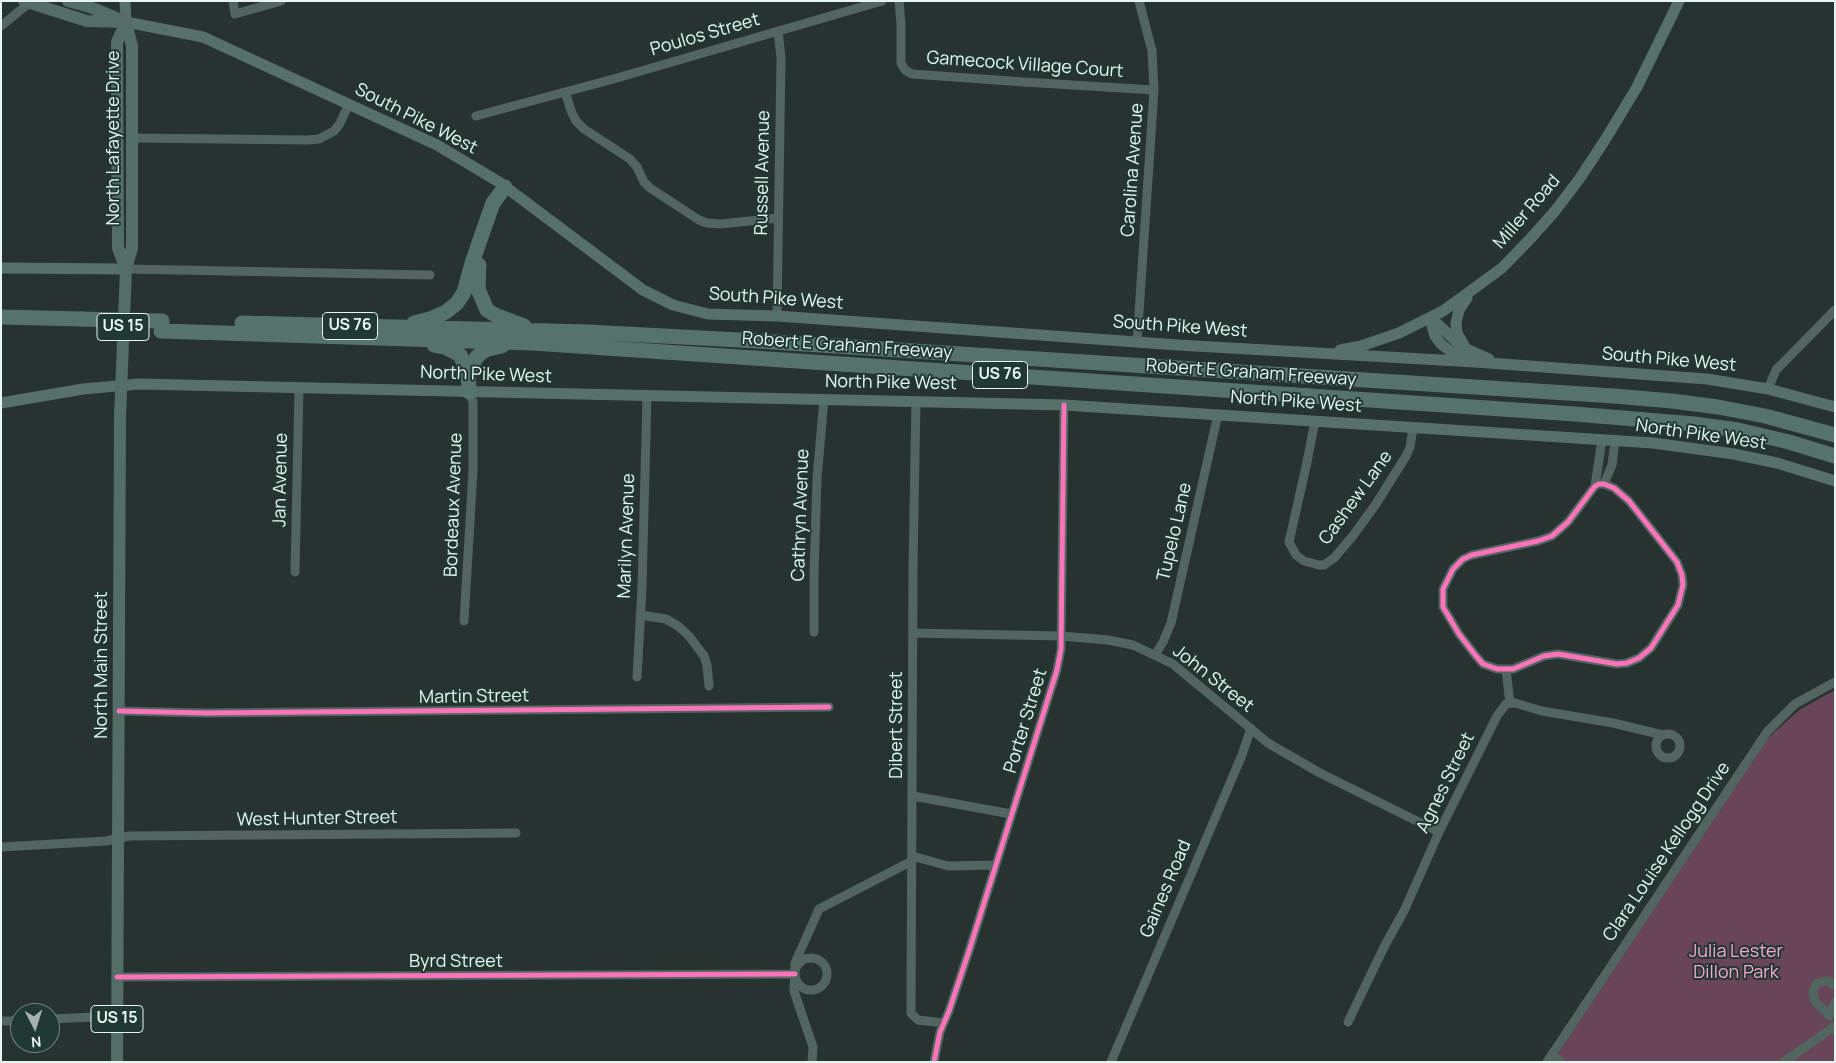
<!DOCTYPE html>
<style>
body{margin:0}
#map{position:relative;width:1836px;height:1063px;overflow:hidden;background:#273330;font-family:Manrope,sans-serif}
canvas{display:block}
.frame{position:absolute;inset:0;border:2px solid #e7f5f0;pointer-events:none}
.north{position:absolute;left:10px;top:1003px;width:50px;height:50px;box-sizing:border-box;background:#213932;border:1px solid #70847e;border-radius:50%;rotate:175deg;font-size:14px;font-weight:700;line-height:20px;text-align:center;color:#e7f5f0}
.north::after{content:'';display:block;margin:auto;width:18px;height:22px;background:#a4b1ad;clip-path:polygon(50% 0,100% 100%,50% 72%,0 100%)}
</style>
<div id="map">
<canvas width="1836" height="1063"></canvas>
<div class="frame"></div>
<div class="north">N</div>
</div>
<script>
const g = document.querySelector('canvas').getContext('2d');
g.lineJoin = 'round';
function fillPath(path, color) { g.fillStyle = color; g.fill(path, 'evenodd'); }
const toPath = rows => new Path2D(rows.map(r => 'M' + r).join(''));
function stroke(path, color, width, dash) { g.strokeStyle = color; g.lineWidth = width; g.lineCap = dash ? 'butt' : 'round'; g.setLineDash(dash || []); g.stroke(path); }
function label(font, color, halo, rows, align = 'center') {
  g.font = font + ' Manrope,sans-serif'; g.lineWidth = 4; g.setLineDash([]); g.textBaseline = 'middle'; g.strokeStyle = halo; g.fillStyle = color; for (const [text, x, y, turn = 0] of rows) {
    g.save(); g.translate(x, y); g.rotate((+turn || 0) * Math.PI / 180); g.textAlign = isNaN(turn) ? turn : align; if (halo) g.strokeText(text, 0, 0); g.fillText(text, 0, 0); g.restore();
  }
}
const green = toPath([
 [1835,690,1835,1062,1552,1062,1767,739,1799,710]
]);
const street = toPath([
 [233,1,235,14,281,1],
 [899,1,901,24,901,63,905,70,912,74,1024,82,1154,90],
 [1,26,28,4],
 [565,92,572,113,576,121,584,129,630,159,637,167,644,182,650,188,699,220,707,223,721,224,778,218],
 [476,116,617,78,882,1],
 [132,138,308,140,319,139,334,131,339,125,349,104],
 [126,269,430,275],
 [777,316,781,58,778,31],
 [1137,342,1154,90,1152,51,1139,1],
 [1768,389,1776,370,1835,310],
 [916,401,913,566,911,1013,918,1020,944,1023],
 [1315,421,1307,462,1289,542,1296,555,1304,561,1319,565,1324,565,1334,558,1352,537,1376,504,1406,456,1410,447,1413,428],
 [1599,484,1604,484,1614,488,1629,501,1677,562,1682,575,1683,585,1678,605,1651,648,1639,658,1627,663,1617,664,1558,654,1544,656,1513,669,1497,669,1483,664,1476,656,1459,634,1443,607,1443,589,1453,569,1463,559,1472,555,1538,541,1552,536,1568,522,1595,486,1599,484],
 [1604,484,1612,465,1615,441],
 [1595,486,1602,440],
 [295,572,299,388],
 [640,615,666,619,678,626,689,636,704,656,707,665,709,686],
 [464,621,473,471,473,402,469,392],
 [814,632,814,575,817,478,824,399],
 [913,633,1062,636,1108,640,1133,645,1173,664,1268,743,1280,750,1320,773,1439,832],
 [1155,655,1163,642,1171,623,1218,414],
 [1506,670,1510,703],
 [637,677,642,588,647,396],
 [119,711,206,713,829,707],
 '1656 746a12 12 0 1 1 24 0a12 12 0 1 1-24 0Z',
 [913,796,1011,814],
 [1,847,106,841,129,836,516,833],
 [912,856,948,866,995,865],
 '795 974a16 16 0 1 1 32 0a16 16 0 1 1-32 0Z',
 [117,977,795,974],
 [1835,985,1828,981,1820,982,1816,984,1813,992,1814,1000,1829,1016,1835,1002],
 [50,1019,117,1016],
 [1,1021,20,1021],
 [1348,1022,1384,947,1405,909,1439,832,1497,716,1506,704,1515,703,1542,711,1613,723,1663,735],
 [1552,1055,1561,1062],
 [812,1062,813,1047,794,991,795,963,819,909,912,861],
 [934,1062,940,1032,949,1011,969,951,1057,670,1061,649,1064,405],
 [1111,1062,1242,755,1251,728],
 [1547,1062,1767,732,1795,704,1835,682],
 [1784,1062,1834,1027]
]);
const secondary = toPath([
 [125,1,126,22,203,37,437,145,499,182,643,290,673,305,708,314,777,316,1178,345,1475,362],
 [1,268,126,269],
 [1430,318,1435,336,1441,344,1454,354,1475,362,1707,379,1768,389,1835,407],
 [1430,318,1441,327,1462,347,1489,359],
 [1464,345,1457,333,1456,323,1459,310,1467,298],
 [1340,350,1361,346,1399,333,1443,311,1502,268,1531,238,1555,211,1580,178,1605,140,1637,87,1679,1],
 [1,403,83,389,139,384,1064,405,1653,443,1734,454,1777,463,1835,481]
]);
const primary = toPath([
 [24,1,87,21,126,22],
 [68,1,90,7,119,19],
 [126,22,117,42,118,248,126,269],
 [117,1062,120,416,126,269,132,248,132,46,126,22]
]);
const highway = toPath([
 [479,265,478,289,487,310,495,315,524,326],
 [1,317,82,319],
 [242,323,588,332,758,341,1614,396,1672,401,1718,407,1765,416,1835,435],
 [414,323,430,319,446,312,457,303,464,292,473,260,493,203,505,187],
 [161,331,533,343,1575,414,1694,424,1738,430,1789,442,1835,456],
 [434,345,445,347,460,355,468,372,469,392],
 [468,372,476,358,482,352,488,349,502,346]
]);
const highwayBridge = toPath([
 [82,319,162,321]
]);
const cycleway = toPath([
 [1599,484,1604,484,1614,488,1629,501,1677,562,1682,575,1683,585,1678,605,1651,648,1639,658,1627,663,1617,664,1558,654,1544,656,1513,669,1497,669,1483,664,1476,656,1459,634,1443,607,1443,589,1453,569,1463,559,1472,555,1538,541,1552,536,1568,522,1595,486,1599,484],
 [119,711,206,713,829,707],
 [117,977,795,974],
 [934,1062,940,1032,949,1011,969,951,1057,670,1061,649,1064,405]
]);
const shields = [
 [350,326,55],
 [123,327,52],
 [1000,375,55],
 [117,1019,52]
];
const shieldNames = [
 ["US 76",350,326],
 ["US 15",123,327],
 ["US 76",1000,375],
 ["US 15",117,1019]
];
const streetNames = [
 ["Poulos Street",705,35,-16],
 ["Gamecock Village Court",1025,65,4],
 ["South Pike West",416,119,27],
 ["North Lafayette Drive",114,138,-90],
 ["Carolina Avenue",1133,170,-86],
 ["Russell Avenue",763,173,-89],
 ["Miller Road",1527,212,-49],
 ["South Pike West",776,299,4],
 ["South Pike West",1180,327,4],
 ["Robert E Graham Freeway",847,346,4],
 ["South Pike West",1669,360,5],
 ["Robert E Graham Freeway",1251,373,4],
 ["North Pike West",486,375,2],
 ["North Pike West",891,383,1],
 ["North Pike West",1296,402,4],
 ["North Pike West",1701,435,8],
 ["Jan Avenue",281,480,-89],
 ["Cashew Lane",1356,498,-54],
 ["Bordeaux Avenue",454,505,-88],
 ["Cathryn Avenue",801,515,-88],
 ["Tupelo Lane",1175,532,-77],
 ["Marilyn Avenue",627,536,-88],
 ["North Main Street",102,665,-90],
 ["John Street",1213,679,38],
 ["Martin Street",474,697,-1],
 ["Porter Street",1026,721,-73],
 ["Dibert Street",897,725,-90],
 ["Agnes Street",1446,783,-64],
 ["West Hunter Street",317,819,-1],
 ["Clara Louise Kellogg Drive",1667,852,-56],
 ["Gaines Road",1166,889,-67],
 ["Byrd Street",456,962]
];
const parkNames = [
 ["Julia Lester",1736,952],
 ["Dillon Park",1736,973]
];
fillPath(green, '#684558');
stroke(street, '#536560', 9);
stroke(secondary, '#58706a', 11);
stroke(primary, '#546e67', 12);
stroke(highway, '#55736c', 15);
stroke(highwayBridge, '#55736c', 15);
stroke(cycleway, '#fb73b8', 5);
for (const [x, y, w] of shields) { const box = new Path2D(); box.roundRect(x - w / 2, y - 13.5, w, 27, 4); g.fillStyle = '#213932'; g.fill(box); stroke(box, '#e7f5f0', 1); }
label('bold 16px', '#e7f5f0', null, shieldNames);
label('18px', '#e7f5f0', '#213932', streetNames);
label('18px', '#faa5d2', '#213932', parkNames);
</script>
